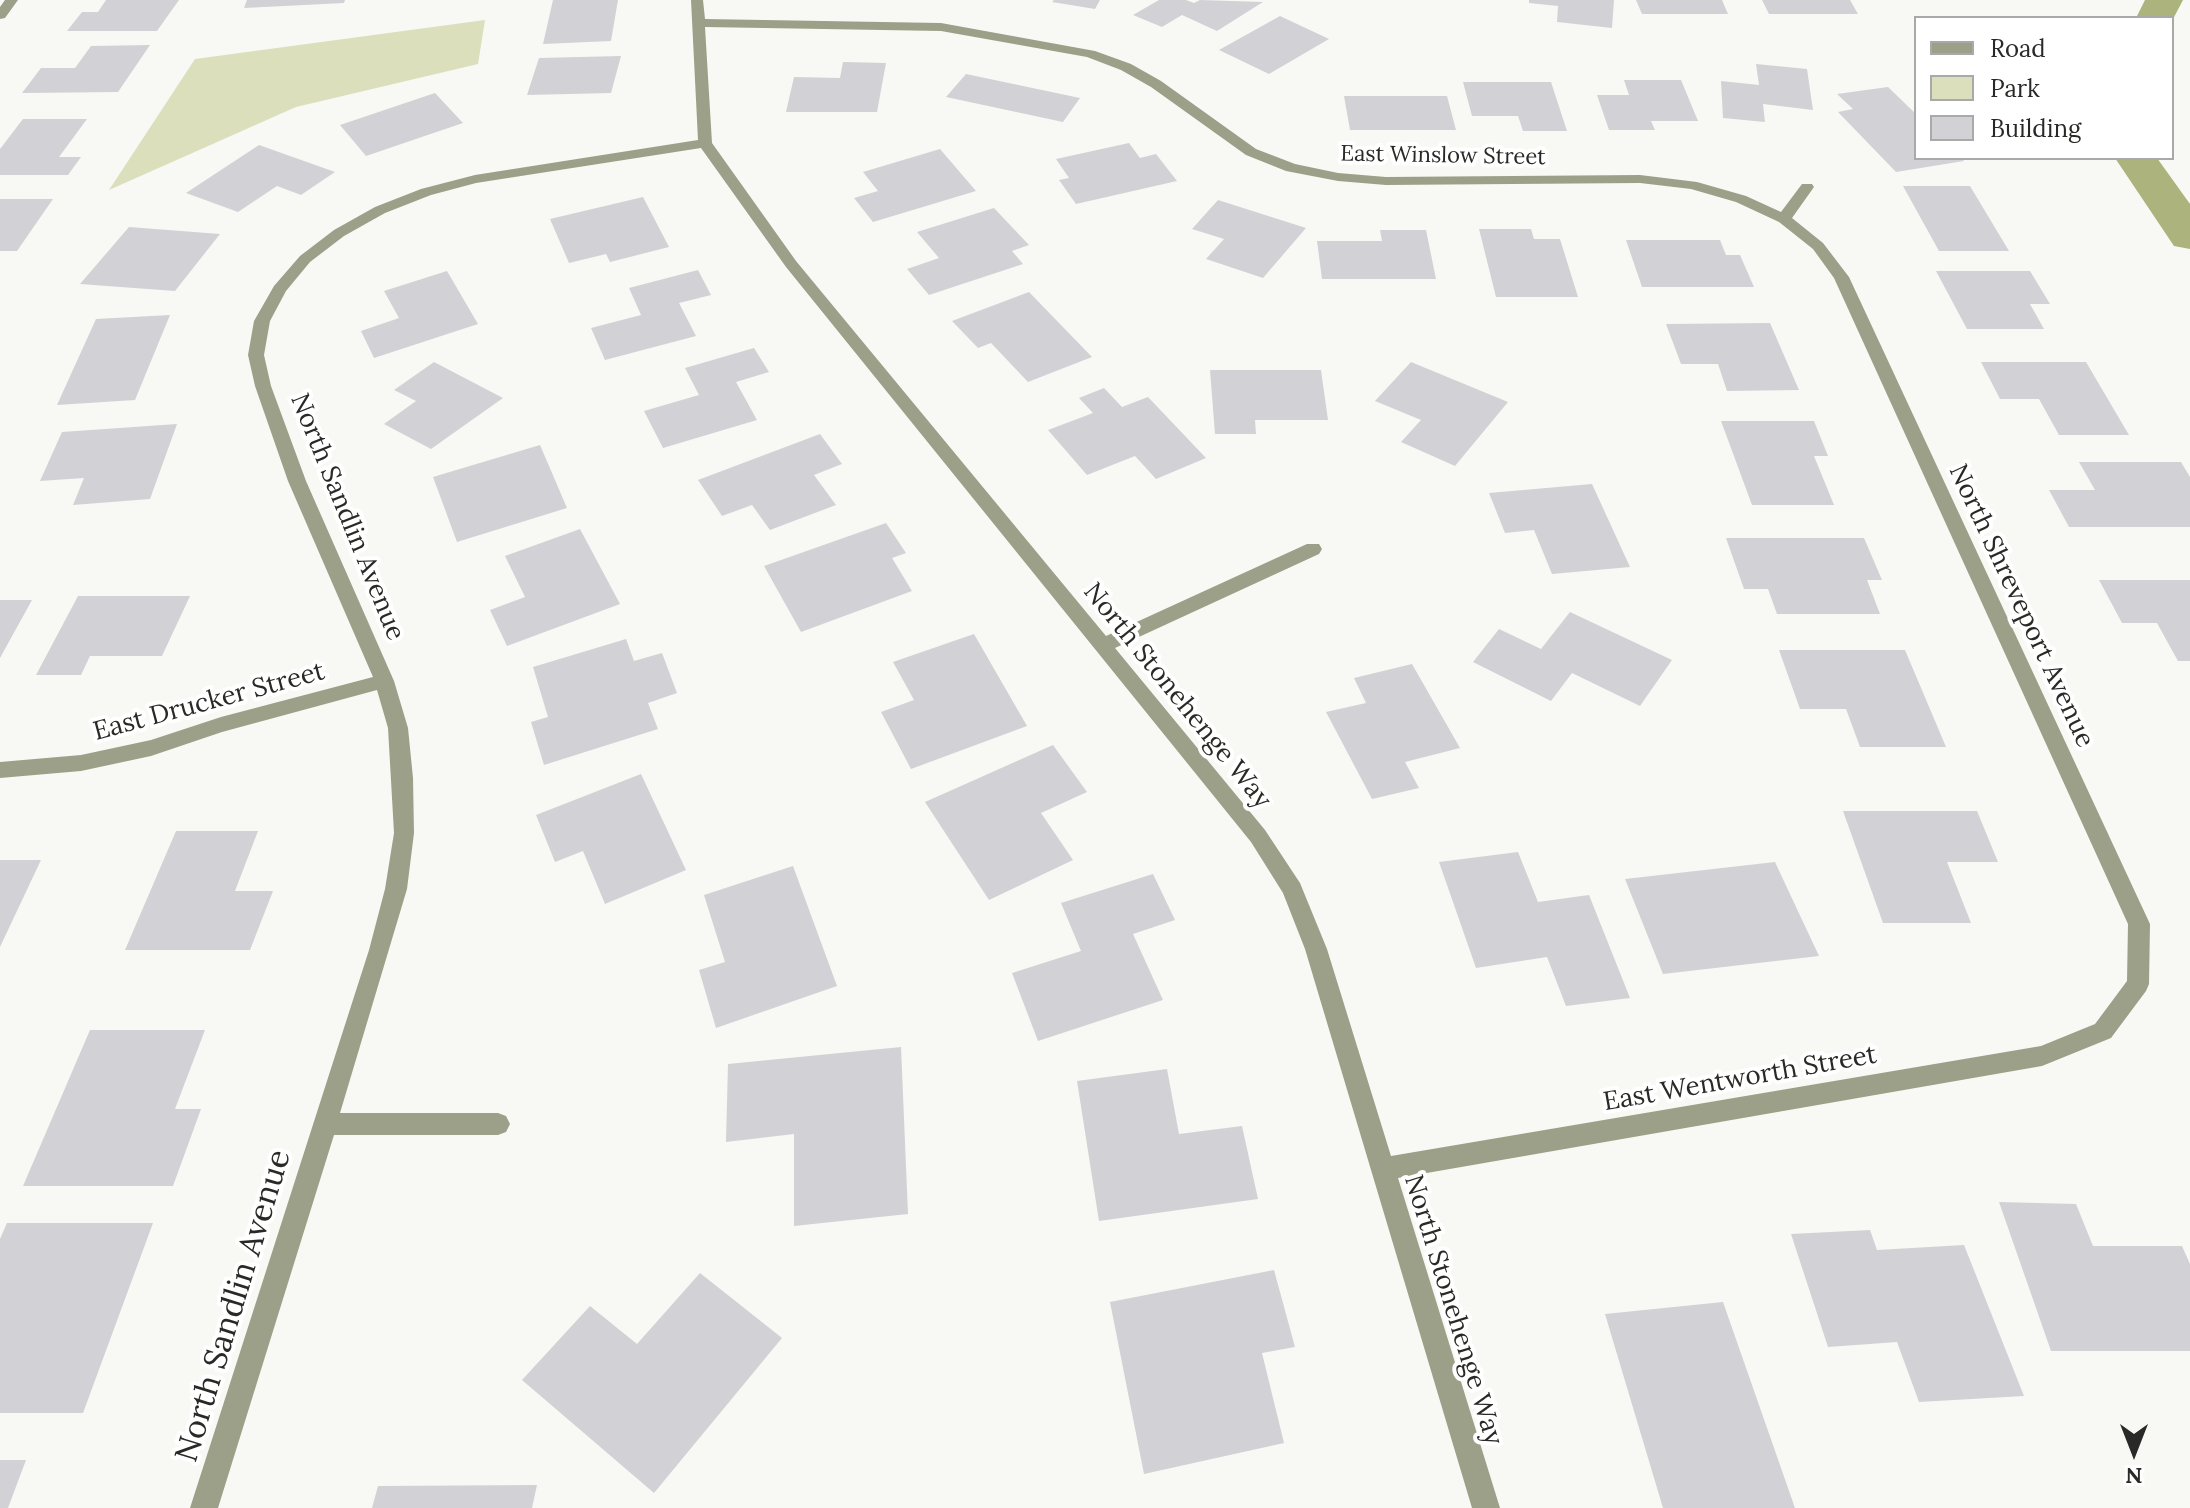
<!DOCTYPE html>
<style>
body{margin:0}
#map{position:relative;width:2190px;height:1508px;overflow:hidden;background:#f8f9f4;font-family:Lora,serif}
canvas{display:block}
.legend{position:absolute;left:1914px;top:16px;width:260px;height:144px;box-sizing:border-box;background:#fff;border:2px solid #a9a9a9;margin:0;padding:10px 14px;list-style:none;font-size:24px;color:#292927}
.legend li{display:flex;align-items:center;gap:16px;height:40px}
.legend b{width:40px;border:2px solid #a9a9a9}
.north{position:absolute;left:2094px;top:1412px;width:80px;height:80px;-webkit-text-stroke:6px #fff;paint-order:stroke;rotate:180deg;font-size:22px;font-weight:700;line-height:32px;text-align:center;color:#292927}
.north::after{content:'';display:block;margin:auto;width:28px;height:36px;background:#292927;clip-path:polygon(50% 0,100% 100%,50% 72%,0 100%)}
</style>
<div id="map">
<canvas width="2190" height="1508"></canvas>
<ul class="legend">
<li><b style="height:10px;background:#9da088"></b>Road</li>
<li><b style="height:22px;background:#dbdfbc"></b>Park</li>
<li><b style="height:22px;background:#d2d1d5"></b>Building</li>
</ul>
<div class="north">N</div>
</div>
<script>
const g = document.querySelector('canvas').getContext('2d');
g.lineJoin = 'round';
function fillPath(path, color) { g.fillStyle = color; g.fill(path, 'evenodd'); }
const toPath = rows => new Path2D(rows.map(r => 'M' + r).join(''));
function label(font, color, halo, rows, align = 'center') {
  g.font = font + ' Lora,serif'; g.lineWidth = 8; g.setLineDash([]); g.textBaseline = 'middle'; g.strokeStyle = halo; g.fillStyle = color; for (const [text, x, y, turn = 0] of rows) {
    g.save(); g.translate(x, y); g.rotate((+turn || 0) * Math.PI / 180); g.textAlign = isNaN(turn) ? turn : align; if (halo) g.strokeText(text, 0, 0); g.fillText(text, 0, 0); g.restore();
  }
}
const green = toPath([
 [485,20,478,64,296,107,109,190,195,59]
]);
const canal = toPath([
 [2145,0,2183,0,2172,21,2172,18,2136,18,2145,0],
 [2115,158,2157,158,2190,204,2190,249,2174,246,2115,158]
]);
const building = toPath([
 [106,0,179,0,157,31,67,31,82,12,98,12],
 [247,0,345,0,344,3,244,8],
 [553,0,618,0,611,41,543,44],
 [1054,0,1100,0,1095,9,1052,2],
 [1159,0,1186,0,1194,3,1200,0,1263,2,1217,31,1182,15,1162,27,1133,15],
 [1529,0,1614,0,1612,28,1557,22,1558,6,1529,3],
 [1636,0,1722,0,1728,14,1642,14],
 [1762,0,1850,0,1858,14,1769,14],
 [1280,16,1329,39,1269,74,1219,50],
 [150,45,118,92,22,93,41,68,75,68,91,46],
 [621,56,611,93,527,95,539,58],
 [843,62,886,63,877,112,786,112,794,77,840,78],
 [1756,64,1807,69,1813,110,1763,104,1765,122,1723,118,1721,81,1759,85],
 [966,74,1080,98,1063,122,946,97],
 [1624,80,1681,80,1698,121,1651,121,1655,130,1609,130,1597,95,1629,95],
 [1463,82,1551,82,1567,131,1523,131,1518,116,1472,116],
 [1888,87,1916,114,1916,158,1961,158,1964,161,1896,172,1838,112,1853,109,1837,94],
 [435,93,463,123,366,156,340,125],
 [1344,96,1447,96,1456,130,1350,130],
 [23,119,87,119,59,157,81,157,68,175,0,175,0,149],
 [1129,143,1140,158,1156,154,1177,181,1076,204,1059,180,1069,178,1056,159],
 [259,145,335,172,301,195,277,186,238,212,186,193],
 [940,149,976,191,873,222,854,198,878,191,863,172],
 [1903,186,1970,186,2009,251,1939,251],
 [643,197,669,247,610,262,606,254,569,263,550,219],
 [0,199,53,199,17,251,0,251],
 [1218,200,1306,228,1263,278,1206,259,1224,239,1192,229],
 [994,208,1029,245,1012,251,1023,264,929,295,907,269,939,258,917,232],
 [129,227,220,234,175,291,80,284],
 [1479,229,1531,229,1534,239,1560,239,1578,297,1496,297],
 [1380,230,1426,230,1436,279,1322,279,1317,241,1382,241],
 [1626,240,1720,240,1726,255,1740,255,1754,287,1642,287],
 [698,270,711,295,679,303,696,336,605,360,591,328,641,315,629,288],
 [447,271,478,324,374,358,361,331,399,318,384,291],
 [1936,271,2030,271,2050,304,2030,304,2044,329,1967,329],
 [1029,292,1092,357,1028,382,991,343,978,348,952,321],
 [170,315,135,400,57,405,96,319],
 [1770,323,1799,390,1727,391,1718,364,1681,364,1666,324],
 [754,348,769,372,736,382,757,420,663,448,644,411,699,395,685,368],
 [434,362,503,398,431,449,384,424,416,401,394,390],
 [1411,362,1508,402,1455,466,1401,442,1421,420,1375,401],
 [1981,362,2086,362,2129,435,2059,435,2039,399,2000,399],
 [1210,370,1321,370,1328,420,1255,420,1256,434,1215,434],
 [1104,388,1122,407,1148,397,1206,458,1156,479,1135,456,1087,475,1048,430,1093,413,1079,398],
 [1721,421,1814,421,1828,456,1814,456,1834,505,1752,505],
 [177,424,150,499,73,505,84,478,40,481,62,432],
 [820,434,842,464,814,475,836,505,770,530,752,505,722,516,698,480],
 [540,445,567,508,457,542,433,477],
 [2079,462,2181,462,2190,477,2190,527,2069,527,2049,490,2095,490],
 [1592,484,1630,567,1552,574,1534,530,1505,533,1489,493],
 [886,523,906,553,892,558,912,591,801,632,764,566],
 [580,529,620,604,507,646,490,610,525,597,505,556],
 [1726,538,1864,538,1882,580,1867,580,1880,614,1777,614,1768,589,1744,589],
 [2099,580,2190,580,2190,661,2178,661,2157,623,2122,623],
 [78,596,190,596,162,656,90,656,81,675,36,675],
 [0,600,32,600,0,658],
 [1570,612,1672,660,1640,706,1572,673,1551,701,1473,662,1499,629,1541,649],
 [974,634,1027,726,911,769,881,712,914,700,893,662],
 [626,639,634,661,662,653,677,693,648,703,658,729,544,765,531,722,548,717,533,667],
 [1779,650,1905,650,1946,747,1860,747,1846,709,1800,709],
 [1412,664,1460,748,1405,762,1419,788,1372,799,1326,712,1366,703,1354,678],
 [1053,745,1087,792,1041,813,1073,860,989,900,925,802],
 [641,774,686,870,605,904,583,851,555,862,536,815],
 [1843,811,1977,811,1998,862,1947,862,1971,923,1883,923],
 [176,831,258,831,235,891,273,891,250,950,125,950],
 [1518,852,1538,902,1589,895,1630,998,1566,1006,1547,957,1476,968,1439,862],
 [0,860,41,860,0,947],
 [1775,862,1819,956,1663,974,1625,879],
 [793,866,837,986,716,1028,699,970,725,962,704,895],
 [1153,874,1175,920,1133,934,1163,1000,1038,1041,1012,973,1081,951,1061,903],
 [90,1030,205,1030,175,1109,201,1109,173,1186,23,1186],
 [901,1047,908,1214,794,1226,794,1134,726,1142,728,1064],
 [1167,1069,1179,1134,1242,1126,1258,1199,1099,1221,1077,1081],
 [1999,1202,2076,1204,2093,1246,2182,1246,2190,1264,2190,1351,2051,1351],
 [7,1223,153,1223,83,1413,0,1413,0,1239],
 [1870,1230,1877,1250,1964,1245,2024,1396,1919,1402,1897,1342,1828,1347,1791,1234],
 [1274,1270,1295,1347,1262,1353,1284,1443,1144,1474,1110,1302],
 [700,1273,782,1338,654,1493,522,1380,590,1306,637,1344],
 [1723,1302,1795,1508,1663,1508,1605,1314],
 [0,1460,26,1460,8,1508,0,1508],
 [537,1485,532,1508,372,1508,378,1486]
]);
const minor = toPath([
 [5,0,18,0,5,18,0,19,0,7,5,0],
 [691,0,703,0,705,19,941,23,1095,51,1131,64,1161,81,1256,149,1295,164,1338,173,1386,177,1640,175,1697,182,1746,196,1781,212,1802,184,1812,184,1814,187,1792,218,1823,243,1849,277,2150,924,2149,984,2146,991,2111,1038,2042,1066,1398,1178,1500,1508,1472,1508,1305,949,1283,893,1251,842,786,267,701,148,476,183,431,195,385,213,344,236,310,262,286,291,270,321,264,355,271,386,306,481,394,681,408,728,413,778,414,833,407,889,340,1113,498,1113,506,1116,510,1124,506,1132,498,1135,334,1135,218,1508,190,1508,369,950,385,889,394,833,388,728,377,690,222,732,151,756,81,771,0,778,0,762,81,755,151,740,221,717,373,677,288,481,255,386,248,355,254,321,274,286,300,256,334,230,375,207,421,189,475,175,698,140,691,0],
 [705,27,941,31,1087,57,1121,70,1151,87,1246,155,1286,171,1338,181,1386,185,1640,183,1691,189,1736,202,1779,222,1813,249,1834,278,2128,924,2127,981,2095,1024,2041,1046,1391,1156,1327,949,1300,883,1265,830,1115,648,1319,554,1322,549,1319,544,1307,544,1106,636,796,261,712,143,705,27]
]);
const farStreetnames = [
 ["East Winslow Street",1443,156,1]
];
const streetNames = [
 ["North Sandlin Avenue",347,517,68],
 ["North Shreveport Avenue",2021,606,65],
 ["North Stonehenge Way",1177,696,51],
 ["East Drucker Street",209,702,-15],
 ["East Wentworth Street",1740,1079,-10],
 ["North Stonehenge Way",1453,1310,73]
];
const nearStreetnames = [
 ["North Sandlin Avenue",234,1306,-73]
];
fillPath(green, '#dbdfbc');
fillPath(canal, '#adb37c');
fillPath(building, '#d2d1d5');
fillPath(minor, '#9da088');
label('22px', '#292927', '#fff', farStreetnames);
label('26px', '#292927', '#fff', streetNames);
label('32px', '#292927', '#fff', nearStreetnames);
</script>
